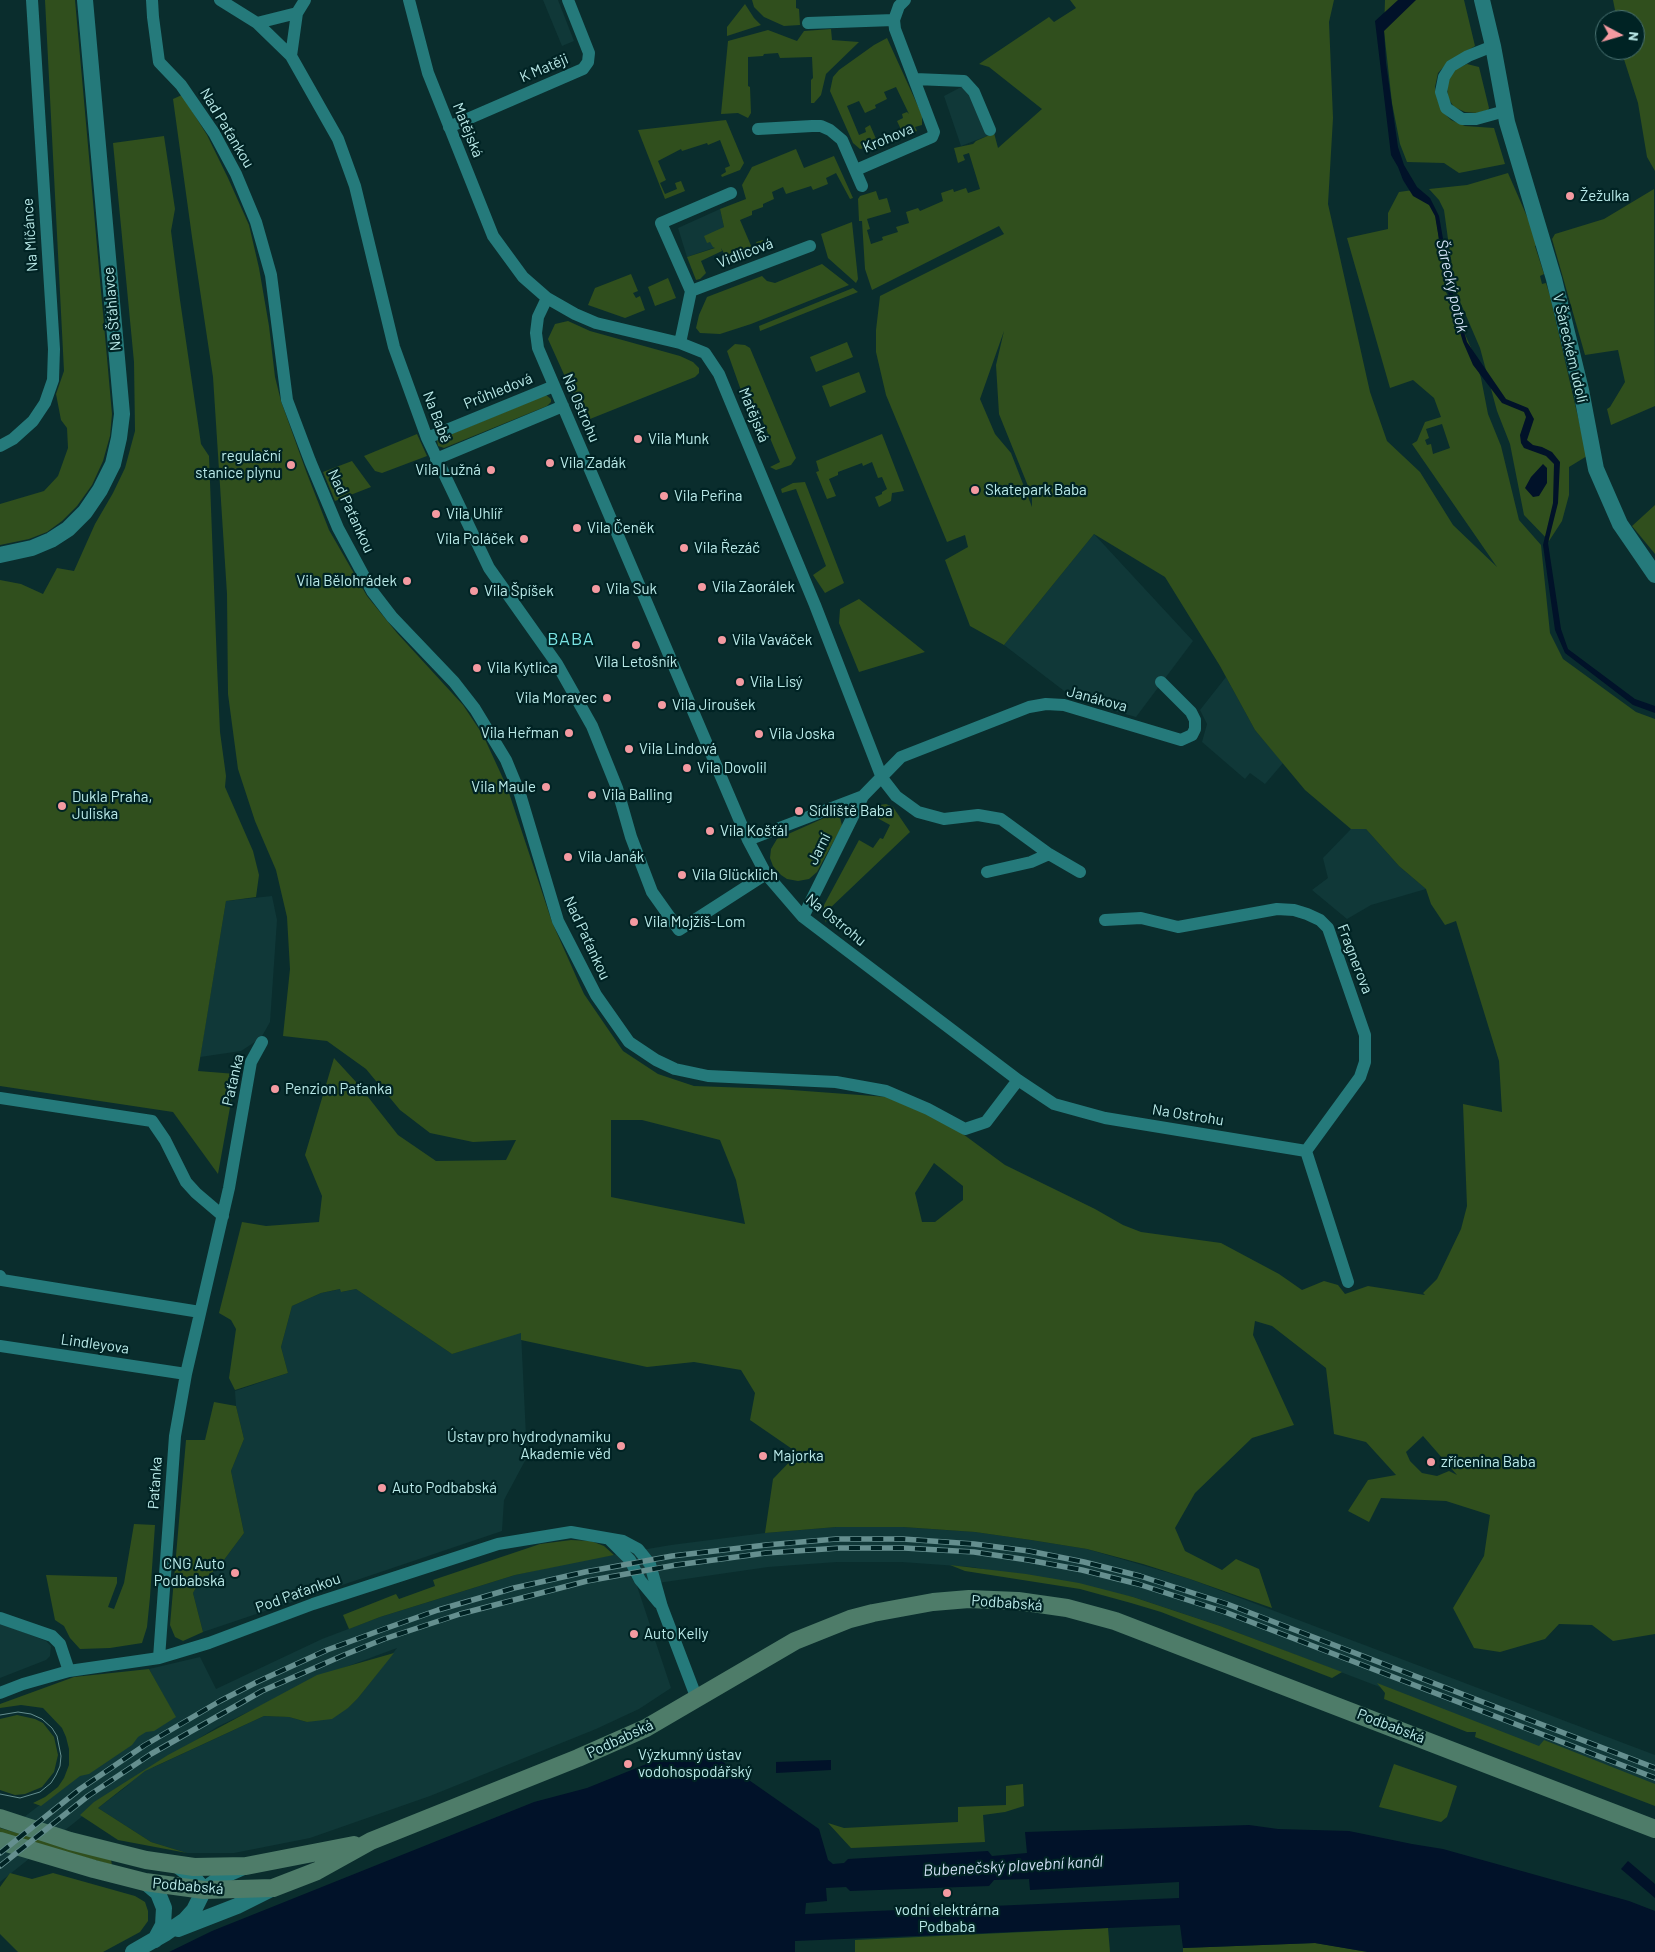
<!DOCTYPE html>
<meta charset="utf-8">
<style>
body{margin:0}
#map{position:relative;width:1655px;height:1952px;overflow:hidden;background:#0a2d2d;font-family:Barlow,sans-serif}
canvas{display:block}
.north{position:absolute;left:1595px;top:10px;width:50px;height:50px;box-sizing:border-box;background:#002324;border:1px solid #4a7373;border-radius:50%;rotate:96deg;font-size:14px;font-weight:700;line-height:20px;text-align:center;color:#baeae9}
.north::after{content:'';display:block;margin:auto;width:18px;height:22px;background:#f49aa1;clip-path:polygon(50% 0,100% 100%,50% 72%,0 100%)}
</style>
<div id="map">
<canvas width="1655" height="1952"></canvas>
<div class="north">N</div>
</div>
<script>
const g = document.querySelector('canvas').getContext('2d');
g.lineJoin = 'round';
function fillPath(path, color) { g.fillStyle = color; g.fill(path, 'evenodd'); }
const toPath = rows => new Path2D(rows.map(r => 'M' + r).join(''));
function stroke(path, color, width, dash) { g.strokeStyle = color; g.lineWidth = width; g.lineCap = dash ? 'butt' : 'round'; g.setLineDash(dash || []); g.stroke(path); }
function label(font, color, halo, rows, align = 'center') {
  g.font = font + ' Barlow,sans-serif'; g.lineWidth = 4.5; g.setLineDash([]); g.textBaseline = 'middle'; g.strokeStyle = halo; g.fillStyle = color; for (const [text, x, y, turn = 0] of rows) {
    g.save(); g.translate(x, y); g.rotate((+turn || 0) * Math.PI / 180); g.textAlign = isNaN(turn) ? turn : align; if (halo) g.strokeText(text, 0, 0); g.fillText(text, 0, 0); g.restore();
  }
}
const built = toPath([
 [543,0,558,0,574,41,562,46],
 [963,86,972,96,987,136,961,146,944,96],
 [720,209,724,227,722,229,716,247,687,257,678,228],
 [1094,534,1193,641,1136,717,1076,700,1004,645],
 [1226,677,1255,730,1283,763,1265,784,1250,773,1245,779,1202,742,1207,724,1200,710],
 [1351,829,1366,829,1399,866,1426,889,1371,905,1347,919,1312,890,1328,878,1323,858],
 [272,896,277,920,270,1022,261,1038,241,1051,200,1057,226,901],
 [341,1289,342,1292,356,1289,452,1354,521,1332,527,1457,504,1500,502,1531,203,1632,193,1593,199,1582,218,1568,244,1533,231,1471,244,1439,236,1406,235,1391,288,1373,281,1347,292,1306,321,1293],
 [836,1527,903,1527,975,1532,1031,1540,1087,1549,1190,1579,1655,1755,1655,1792,1220,1626,1133,1597,972,1567,902,1562,837,1562,768,1567,637,1586,671,1688,639,1709,596,1729,430,1796,310,1838,234,1853,187,1853,151,1842,98,1808,131,1783,94,1807,0,1882,0,1838,14,1825,73,1779,173,1713,149,1669,200,1657,216,1689,322,1639,380,1617,515,1575,583,1560,671,1545,765,1533],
 [397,1648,358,1698,348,1708,307,1722,289,1717,264,1716,152,1768,217,1727,275,1699,335,1671],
 [0,1623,46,1641,51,1646,50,1656,46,1660,0,1678]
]);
const green = toPath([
 [45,0,75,0,112,414,110,436,103,461,92,485,77,506,62,521,47,532,29,539,0,545,0,504,44,491,58,476,68,448,67,428,61,420,56,394,64,371],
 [752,0,796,0,796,8,799,9,800,25,784,26,764,17,754,7],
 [1070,0,1334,0,1329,22,1333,118,1328,204,1370,392,1387,441,1420,472,1453,525,1497,567,1412,444,1417,441,1425,422,1441,417,1434,398,1413,380,1390,388,1347,238,1388,229,1388,213,1399,192,1413,190,1435,210,1446,292,1472,350,1481,378,1488,414,1501,446,1519,520,1541,545,1550,633,1563,659,1636,712,1655,719,1655,1634,1613,1641,1592,1625,1559,1624,1545,1639,1500,1652,1474,1648,1453,1608,1484,1556,1490,1515,1446,1501,1381,1498,1369,1522,1348,1511,1368,1480,1396,1475,1366,1442,1334,1434,1326,1368,1272,1326,1255,1321,1253,1335,1294,1425,1252,1438,1195,1493,1175,1528,1185,1551,1222,1570,1236,1559,1259,1569,1272,1608,1190,1579,1143,1564,1087,1549,1031,1540,975,1532,903,1527,836,1527,765,1533,773,1479,798,1453,750,1420,755,1393,741,1370,694,1362,647,1367,521,1340,521,1333,452,1354,356,1289,341,1292,340,1289,321,1293,292,1306,281,1347,288,1373,235,1390,229,1378,236,1329,231,1320,219,1313,242,1222,266,1226,319,1222,322,1196,305,1155,334,1058,357,1083,398,1135,436,1161,506,1160,516,1140,473,1142,430,1133,400,1110,366,1069,327,1041,283,1036,290,969,287,917,276,870,255,821,238,769,228,694,227,594,213,377,192,237,173,99,182,95,207,135,228,178,249,225,259,268,269,326,275,377,281,401,306,471,329,530,367,596,397,633,463,705,483,735,507,787,552,922,579,983,584,994,623,1051,658,1074,694,1086,778,1089,887,1097,948,1123,1005,1165,1095,1209,1123,1225,1141,1232,1221,1243,1279,1274,1302,1290,1324,1281,1338,1285,1345,1294,1368,1286,1425,1295,1423,1293,1437,1279,1461,1229,1467,1206,1463,1104,1502,1112,1499,1061,1456,921,1445,925,1431,904,1426,889,1399,866,1366,829,1351,829,1305,790,1255,730,1220,666,1165,577,1094,534,1004,645,970,626,945,560,968,547,965,535,947,542,886,395,876,352,876,330,880,296,1004,234,999,226,872,290,865,269,862,221,859,221,858,199,860,196,876,191,879,200,887,198,891,212,867,219,870,229,867,230,871,244,883,240,882,237,898,232,896,227,909,223,906,212,918,208,920,211,943,201,941,193,953,189,954,192,966,188,968,193,980,189,969,153,963,155,965,160,958,163,954,148,973,144,976,141,994,133,998,148,1042,109,989,67,979,64,1049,17,1054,22,1076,8],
 [1004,331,996,365,999,414,1032,496,1032,507,1011,453,995,434,980,399],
 [1442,424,1450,448,1433,454,1431,444,1427,445,1425,440,1429,438,1426,429],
 [611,1120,642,1120,720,1140,736,1180,745,1224,611,1197],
 [934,1163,963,1186,963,1200,935,1222,922,1222,915,1193],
 [1423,1436,1457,1475,1449,1471,1437,1476,1422,1473,1410,1461,1406,1452],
 [1385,0,1464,0,1475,46,1448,62,1438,73,1435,87,1438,101,1443,112,1451,120,1465,126,1494,128,1505,164,1459,173,1444,163,1407,162,1400,144,1392,103,1384,31],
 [1613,0,1655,0,1655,171,1647,157,1638,103,1621,50,1635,50,1635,20,1617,20],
 [745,4,754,18,761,25,727,36,727,27],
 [831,29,832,40,859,42,826,74,821,95,814,103,811,103,811,80,813,78,812,57,780,58,778,53,764,54,763,56,748,57,748,86,750,87,751,113,748,118,738,113,721,114,728,41,768,30,797,41,804,31],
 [887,38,922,115,922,125,915,127,917,131,904,136,897,121,903,118,902,114,907,112,909,114,896,87,884,92,887,99,875,105,876,108,865,113,859,101,847,106,859,135,866,132,865,128,870,125,880,148,875,150,874,147,865,151,864,148,860,149,853,143,830,91,833,77,839,70,874,45],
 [1467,64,1479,67,1489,108,1488,110,1477,113,1465,112,1454,107,1448,98,1447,86,1449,77,1456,69],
 [726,120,744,163,740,170,722,177,721,175,726,172,725,168,730,166,720,140,708,145,707,143,682,151,681,149,658,161,666,180,660,183,665,194,677,189,675,183,681,181,685,191,665,199,638,130],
 [164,136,175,209,171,231,180,300,201,444,209,456,217,665,220,732,226,776,225,787,253,851,259,875,256,897,226,901,198,1071,236,1074,218,1174,173,1112,0,1086,0,580,21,584,43,594,57,568,74,571,95,524,113,493,125,468,135,431,134,362,113,143],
 [796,149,804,168,834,156,853,198,850,199,836,173,826,178,828,184,813,190,811,186,786,194,783,187,772,192,774,199,763,204,763,207,752,211,752,215,740,220,752,248,758,246,756,242,763,240,766,249,732,261,728,260,721,248,722,251,701,261,706,273,700,279,696,280,687,257,715,248,713,247,710,242,707,243,704,236,724,227,720,209,746,199,742,185,752,167],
 [1508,173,1539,244,1535,246,1544,274,1540,276,1542,284,1546,283,1550,296,1587,456,1569,467,1569,495,1562,521,1549,541,1524,515,1510,444,1497,411,1480,348,1455,290,1444,210,1439,200,1429,189,1467,185],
 [1654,189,1655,406,1611,425,1607,409,1610,407,1625,382,1618,350,1585,355,1552,239,1555,234,1604,219],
 [852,222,858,279,856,283,828,258,821,234],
 [822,264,849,285,751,324,720,334,700,333,696,328,699,315,707,297,762,276,767,281,775,283],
 [631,274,638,291,633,293,636,298,640,296,645,310,625,318,588,305,595,288],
 [668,278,676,298,655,306,648,287],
 [853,288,858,292,760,331,759,326],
 [568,321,590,331,680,356,693,362,699,368,699,373,695,377,585,421,548,339,555,324],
 [847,342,853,357,816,372,810,357],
 [735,344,745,345,750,348,796,458,791,465,776,470,770,467,780,462,757,407,743,396,727,351],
 [859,372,866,392,830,407,822,386],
 [546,395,551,399,551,402,547,406,444,448,438,446,437,440],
 [417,434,427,456,382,473,375,471,364,456],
 [882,434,904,491,892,493,891,501,879,507,875,497,882,494,882,492,887,489,882,477,878,478,872,462,863,466,862,463,838,472,838,475,829,479,836,496,827,499,816,472,819,471,816,461],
 [352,461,371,487,335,501,323,472],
 [805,482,844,583,825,593,813,575,826,566,796,489,782,493,781,489,793,483],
 [1655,505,1655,554,1632,526],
 [859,599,925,652,859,672,839,623,840,609],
 [886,804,893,807,910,832,827,911,826,923,823,913,824,905,859,840,873,848,880,838,883,839,890,825,870,814,880,805],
 [833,814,840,817,842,826,817,872,809,879,798,881,787,879,781,875,773,866,770,858,771,849,777,839],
 [214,1402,236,1406,244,1439,231,1471,244,1533,218,1568,199,1582,193,1593,203,1632,183,1641,175,1637,170,1625,186,1440,205,1440],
 [134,1524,155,1525,150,1597,147,1627,142,1643,110,1648,80,1649,70,1638,64,1626,55,1620,46,1575,117,1577,117,1583,108,1607,114,1609,124,1583],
 [571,1540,591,1541,604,1546,614,1555,515,1575,380,1617,349,1629,343,1615,396,1594,399,1599,435,1586,433,1580,540,1544],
 [950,1565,1026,1574,1079,1583,1133,1597,1220,1626,1342,1672,1332,1678,1161,1612,1131,1603,1080,1589,965,1571],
 [394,1653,358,1698,348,1708,332,1719,307,1722,289,1717,264,1716,145,1771,98,1808,151,1842,187,1853,118,1840,80,1815,94,1802,168,1755,317,1675],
 [149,1669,176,1717,154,1731,146,1732,138,1737,132,1745,89,1774,80,1776,41,1806,33,1803,45,1797,58,1787,64,1778,69,1765,69,1749,66,1737,62,1728,43,1708,21,1705,0,1708,0,1704,74,1677],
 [1377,1683,1539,1746,1544,1740,1655,1784,1655,1806,1475,1737,1476,1732,1467,1732,1384,1699,1385,1693],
 [17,1715,35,1719,43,1723,54,1737,58,1755,54,1772,42,1787,25,1794,15,1795,0,1790,0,1719],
 [1394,1764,1457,1786,1447,1817,1441,1822,1379,1807],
 [1023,1784,1024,1806,1005,1812,983,1815,985,1842,851,1848,828,1823,844,1828,958,1822,958,1807,1006,1805,1006,1786],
 [0,1828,111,1860,112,1865,0,1833],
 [10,1873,32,1879,53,1873,135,1896,145,1902,148,1911,148,1921,140,1932,103,1952,18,1952,0,1934,0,1887],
 [1108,1928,1110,1952,855,1952,855,1940],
 [1315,1943,1368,1952,1183,1952,1183,1948]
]);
const water = toPath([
 [1398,0,1416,0,1384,31,1386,63,1398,147,1404,165,1417,187,1430,198,1439,216,1452,290,1467,342,1506,399,1528,408,1534,419,1527,440,1533,445,1542,447,1552,452,1560,462,1558,503,1548,543,1561,629,1568,649,1635,699,1655,706,1655,713,1633,705,1565,653,1555,630,1543,545,1553,503,1554,464,1546,456,1524,448,1521,443,1520,435,1526,417,1524,412,1502,403,1473,365,1463,342,1448,292,1435,216,1429,205,1413,196,1403,180,1398,167,1391,155,1375,21],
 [1543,464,1547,468,1547,483,1539,496,1533,497,1525,488,1531,477],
 [681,1750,698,1755,713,1755,819,1829,828,1860,833,1864,844,1863,848,1859,988,1851,992,1856,1027,1853,1025,1832,1249,1825,1278,1829,1349,1831,1412,1844,1443,1849,1629,1901,1655,1911,1655,1952,1368,1952,1315,1943,1183,1948,1180,1925,795,1941,795,1952,169,1952,212,1931,534,1802,587,1788],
 [1029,1879,1030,1890,1179,1882,1179,1898,805,1914,806,1903,827,1901,826,1888,846,1887,850,1891,989,1886,994,1880],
 [831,1760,831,1770,776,1773,776,1762],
 [1628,1861,1655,1884,1655,1898,1621,1869]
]);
const minor = toPath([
 [152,0,153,17,159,62,181,85,214,133,236,174,256,222,271,275,287,400,310,461,338,528,372,591,392,617,454,682,475,709,506,760,520,794,558,921,596,995,629,1042,656,1060,675,1069,708,1076,836,1082,886,1091,928,1109,965,1129,986,1122,1018,1080],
 [220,0,257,23,291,56,338,139,355,186,394,347,427,438,489,568,557,664,592,726,617,788,631,837,652,892,679,930,766,874],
 [409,0,428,73,493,236,523,277,547,298,575,314,596,323,680,343,705,353,719,374,815,605,882,778,896,796,918,812,944,819,978,815,1001,819,1049,854,1080,872],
 [257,23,297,13],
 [808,23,894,20],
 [1493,46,1468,56,1451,66,1444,77,1441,92,1446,108,1462,119,1476,119,1505,111],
 [291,56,297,13,305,0],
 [915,79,964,81,974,92,990,130],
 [449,127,583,69,588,62,589,53,568,0],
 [758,129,812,126,821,126,830,130,842,140,862,186],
 [856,170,932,137,934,132,895,29,894,20,899,6,905,0],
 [691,291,661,223,731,193],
 [547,298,538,317,536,333,538,348,748,840,766,874,803,917,1018,1080,1054,1104,1105,1118,1306,1151],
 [680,343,691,291,810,246],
 [427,438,554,386],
 [0,446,13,439,33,421,45,403,53,380,54,349,32,0],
 [436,459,563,406],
 [748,840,863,796],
 [987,872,1031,862,1049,854],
 [803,917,863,796,901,757,1029,707,1046,704,1064,705,1181,740,1192,735,1195,729,1195,720,1191,712,1161,682],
 [1105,920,1141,918,1178,927,1277,909,1294,910,1307,914,1320,920,1328,928,1365,1035,1365,1062,1360,1077,1306,1151],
 [0,1098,152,1121,165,1140,186,1182,196,1193,223,1216],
 [1306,1151,1348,1282],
 [0,1276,2,1280,200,1312],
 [0,1346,186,1374],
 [610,1540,630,1560,640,1580,659,1603],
 [0,1618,52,1636,60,1644,69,1671],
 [159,1658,175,1436,186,1374,229,1188,251,1062,262,1042],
 [0,1693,23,1684,69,1671,159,1658,209,1643,313,1604,498,1544,571,1532,623,1541,638,1549,650,1564,662,1607,697,1699]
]);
const tertiary = toPath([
 [1482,0,1493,46,1507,122,1554,279,1581,390,1596,469,1620,524,1655,575],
 [0,555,32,548,51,540,68,529,85,512,100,490,113,464,119,438,122,414,85,0],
 [177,1865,193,1877,204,1890],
 [145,1882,158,1893,164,1908,163,1925,155,1940],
 [178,1929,237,1906,273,1888],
 [133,1952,166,1933,185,1920,194,1910,204,1890,223,1876,246,1866]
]);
const secondary = toPath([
 [0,1818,70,1841,146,1860,194,1867,246,1866,354,1845],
 [0,1841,94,1869,145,1882,204,1890,273,1888,317,1871,371,1841,578,1758,646,1728,795,1641,850,1619,873,1613,933,1602,969,1599,1018,1601,1067,1608,1115,1621,1655,1829]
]);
const tram = toPath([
 [0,1715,18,1712,31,1714,42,1719,52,1728,57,1736,61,1756,60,1766,56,1775,51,1783,40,1792,20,1798,0,1794]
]);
const rail = toPath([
 [0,1853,80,1789,145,1745,220,1701,257,1682,327,1650,384,1629,438,1610,514,1588,585,1572,672,1556,766,1545,836,1539,903,1539,974,1544,1029,1551,1084,1562,1140,1576,1227,1604,1655,1768],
 [0,1866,88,1796,151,1754,262,1691,344,1655,384,1639,460,1614,587,1581,676,1565,766,1553,840,1548,904,1548,974,1552,1028,1560,1082,1570,1138,1584,1225,1612,1655,1778]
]);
const markers = [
 [1570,196,5,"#f49aa1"],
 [638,439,5,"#f49aa1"],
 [550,463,5,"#f49aa1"],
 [291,465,5,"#f49aa1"],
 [491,470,5,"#f49aa1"],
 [975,490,5,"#f49aa1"],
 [664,496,5,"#f49aa1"],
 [436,514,5,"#f49aa1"],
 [577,528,5,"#f49aa1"],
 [524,539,5,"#f49aa1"],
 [684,548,5,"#f49aa1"],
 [407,581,5,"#f49aa1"],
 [702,587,5,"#f49aa1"],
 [596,589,5,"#f49aa1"],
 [474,591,5,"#f49aa1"],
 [722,640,5,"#f49aa1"],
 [636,645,5,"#f49aa1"],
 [477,668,5,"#f49aa1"],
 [740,682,5,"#f49aa1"],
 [607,698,5,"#f49aa1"],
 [662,705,5,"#f49aa1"],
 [569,733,5,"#f49aa1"],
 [759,734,5,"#f49aa1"],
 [629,749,5,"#f49aa1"],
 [687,768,5,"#f49aa1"],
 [546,787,5,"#f49aa1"],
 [592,795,5,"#f49aa1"],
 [62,806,5,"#f49aa1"],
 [799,811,5,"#f49aa1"],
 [710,831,5,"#f49aa1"],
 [568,857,5,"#f49aa1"],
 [682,875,5,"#f49aa1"],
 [634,922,5,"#f49aa1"],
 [275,1089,5,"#f49aa1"],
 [621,1446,5,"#f49aa1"],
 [763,1456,5,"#f49aa1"],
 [1431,1462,5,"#f49aa1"],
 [382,1488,5,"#f49aa1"],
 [235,1573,5,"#f49aa1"],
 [634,1634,5,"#f49aa1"],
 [628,1764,5,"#f49aa1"],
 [947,1893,5,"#f49aa1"]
];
const streetNames = [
 ["K Matěji",544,68,-23],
 ["Nad Paťankou",227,128,59],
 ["Matějská",468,130,68],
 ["Krohova",888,138,-23],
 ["Na Míčánce",30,235,-94],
 ["Vidlicová",745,253,-21],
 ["Na Šťáhlavce",112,309,-95],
 ["V Šáreckém údolí",1570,348,77],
 ["Průhledová",498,391,-22],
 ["Na Ostrohu",581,408,67],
 ["Matějská",754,415,68],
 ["Na Babě",437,417,69],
 ["Nad Paťankou",351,511,65],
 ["Janákova",1097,699,15],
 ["Jarní",819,849,-64],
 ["Na Ostrohu",836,920,39],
 ["Nad Paťankou",587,938,65],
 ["Fragnerova",1355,959,69],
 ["Paťanka",233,1080,-77],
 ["Na Ostrohu",1188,1115,9],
 ["Lindleyova",95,1344,8],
 ["Paťanka",155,1483,-86],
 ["Pod Paťankou",298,1593,-20],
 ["Podbabská",1007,1603,4],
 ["Podbabská",1391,1726,21],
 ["Podbabská",620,1739,-25],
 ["Podbabská",188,1886,5]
];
const poiNames = [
 ["Žežulka",1580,196],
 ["Vila Munk",648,439],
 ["regulační",281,456,"right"],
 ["stanice plynu",281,473,"right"],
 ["Vila Zadák",560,463],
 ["Vila Lužná",481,470,"right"],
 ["Skatepark Baba",985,490],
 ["Vila Peřina",674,496],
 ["Vila Uhlíř",446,514],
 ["Vila Čeněk",587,528],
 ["Vila Poláček",514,539,"right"],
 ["Vila Řezáč",694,548],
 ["Vila Bělohrádek",397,581,"right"],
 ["Vila Zaorálek",712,587],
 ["Vila Suk",606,589],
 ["Vila Špíšek",484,591],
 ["Vila Vaváček",732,640],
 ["Vila Letošník",636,662,"center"],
 ["Vila Kytlica",487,668],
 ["Vila Lisý",750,682],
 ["Vila Moravec",597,698,"right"],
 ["Vila Jiroušek",672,705],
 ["Vila Heřman",559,733,"right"],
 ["Vila Joska",769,734],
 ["Vila Lindová",639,749],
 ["Vila Dovolil",697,768],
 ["Vila Maule",536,787,"right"],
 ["Vila Balling",602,795],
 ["Dukla Praha,",72,797],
 ["Juliska",72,814],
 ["Sídliště Baba",809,811],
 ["Vila Košťál",720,831],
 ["Vila Janák",578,857],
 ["Vila Glücklich",692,875],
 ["Vila Mojžíš-Lom",644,922],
 ["Penzion Paťanka",285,1089],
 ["Ústav pro hydrodynamiku",611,1437,"right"],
 ["Akademie věd",611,1454,"right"],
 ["Majorka",773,1456],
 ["zřícenina Baba",1441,1462],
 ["Auto Podbabská",392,1488],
 ["CNG Auto",225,1564,"right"],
 ["Podbabská",225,1581,"right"],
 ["Auto Kelly",644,1634],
 ["Výzkumný ústav",638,1755],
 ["vodohospodářský",638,1772],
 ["vodní elektrárna",947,1910,"center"],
 ["Podbaba",947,1927,"center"]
];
const waterNames = [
 ["Šárecký potok",1452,286,77],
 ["Bubenečský plavební kanál",1013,1866,-3]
];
const quarterNames = [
 ["BABA",571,639]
];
fillPath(built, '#103838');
fillPath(green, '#304f1d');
fillPath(water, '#011229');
stroke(minor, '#257a7b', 12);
stroke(tertiary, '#257a7b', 16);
stroke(secondary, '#4e7c69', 18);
stroke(tram, '#658f8f', 1);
stroke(rail, '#658f8f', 5.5);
stroke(rail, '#002324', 4, [11]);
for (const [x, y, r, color] of markers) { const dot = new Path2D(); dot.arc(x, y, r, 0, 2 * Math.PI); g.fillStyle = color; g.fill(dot); stroke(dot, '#002324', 2); }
label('15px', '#baeae9', '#002324', streetNames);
label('15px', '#baeae9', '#002324', poiNames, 'left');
label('italic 16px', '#cfdff4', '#002324', waterNames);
g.letterSpacing = '1px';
label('18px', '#7ae4e4', '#002324', quarterNames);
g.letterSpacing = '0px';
</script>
